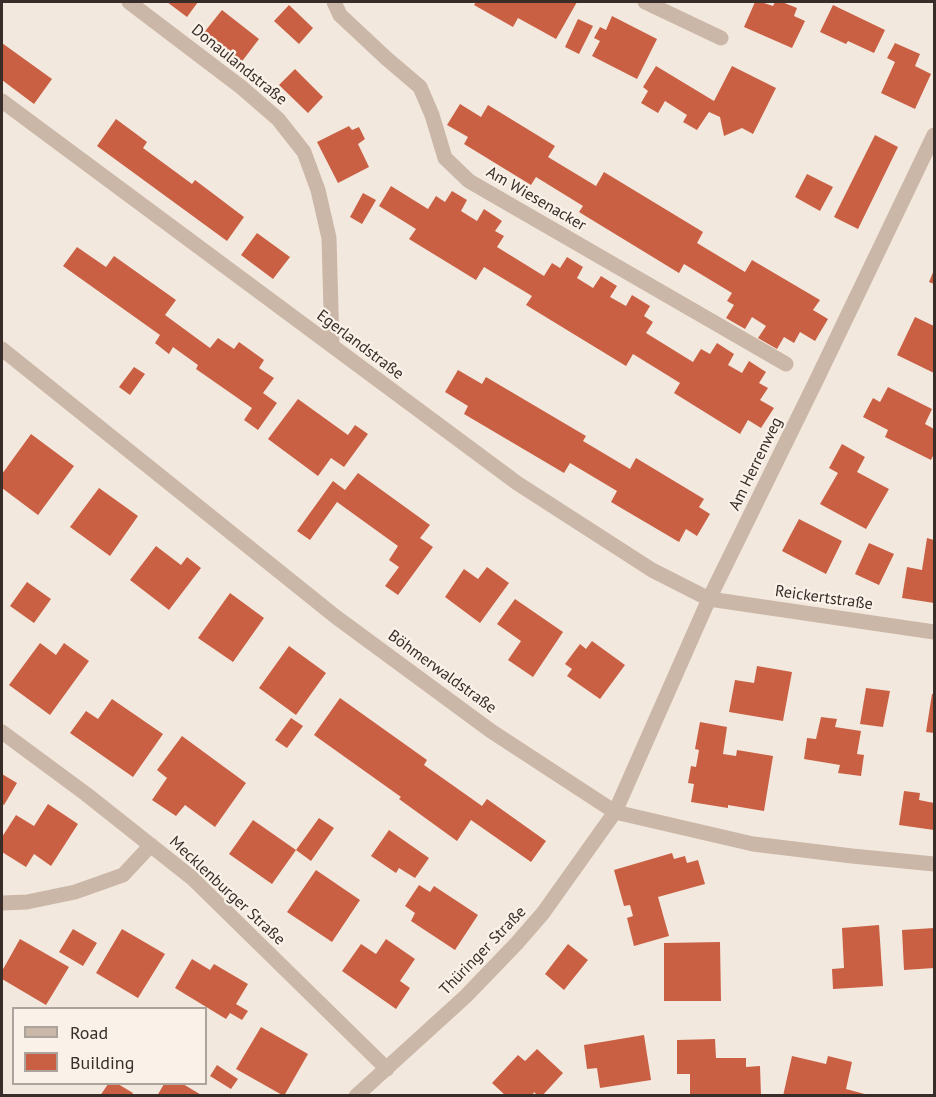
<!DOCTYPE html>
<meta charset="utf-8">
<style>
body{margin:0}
#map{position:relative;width:936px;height:1097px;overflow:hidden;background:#f3e8dd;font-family:"PT Sans",sans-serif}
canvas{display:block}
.frame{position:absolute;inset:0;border:3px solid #382d28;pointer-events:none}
.legend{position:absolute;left:12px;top:1007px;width:195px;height:78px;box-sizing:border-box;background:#faf2e9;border:2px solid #aca39c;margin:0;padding:8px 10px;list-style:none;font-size:18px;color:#382d28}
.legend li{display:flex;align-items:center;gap:12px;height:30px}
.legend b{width:30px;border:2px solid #aca39c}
</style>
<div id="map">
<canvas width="936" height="1097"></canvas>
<div class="frame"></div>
<ul class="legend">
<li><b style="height:8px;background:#cbb7a8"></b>Road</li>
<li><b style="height:16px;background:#c96044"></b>Building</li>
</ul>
</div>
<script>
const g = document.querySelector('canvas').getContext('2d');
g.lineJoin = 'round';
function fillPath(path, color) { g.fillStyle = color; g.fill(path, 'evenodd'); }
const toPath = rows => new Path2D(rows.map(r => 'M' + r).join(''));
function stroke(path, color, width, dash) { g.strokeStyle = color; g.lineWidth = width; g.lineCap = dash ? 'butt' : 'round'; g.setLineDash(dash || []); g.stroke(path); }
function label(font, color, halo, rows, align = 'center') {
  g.font = font + ' "PT Sans",sans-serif'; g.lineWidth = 4.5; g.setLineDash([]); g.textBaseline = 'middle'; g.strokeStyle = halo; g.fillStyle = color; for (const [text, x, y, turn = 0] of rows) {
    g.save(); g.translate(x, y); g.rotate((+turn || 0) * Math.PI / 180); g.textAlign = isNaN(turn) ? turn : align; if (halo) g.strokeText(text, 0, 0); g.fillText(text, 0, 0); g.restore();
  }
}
const building = toPath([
 [167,2,198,2,187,17],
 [476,2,577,2,556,39,518,18,513,27,474,5],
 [755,2,761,2,773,6,775,2,782,2,797,8,794,16,805,21,792,48,744,27],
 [289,5,313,28,299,44,274,21],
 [833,5,885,30,874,53,848,41,846,44,820,32],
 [222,10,259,39,240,64,202,35],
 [612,16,657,39,637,79,592,56,600,41,594,38,600,27,606,30],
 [578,19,593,26,579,54,565,47],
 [2,43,52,79,34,104,2,80],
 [895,43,920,54,915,66,931,74,915,109,881,93,895,62,887,58],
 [656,66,714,101,732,66,776,88,753,134,742,128,724,136,720,117,709,112,697,130,683,122,687,115,665,101,658,113,641,103,648,91,643,87],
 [295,69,323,97,308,113,279,85],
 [460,104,481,117,488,105,555,146,548,157,596,186,604,172,703,232,697,243,745,272,752,260,820,300,813,310,828,319,815,341,800,332,794,343,784,337,777,349,758,338,766,326,752,317,745,329,726,318,734,305,727,301,732,293,684,264,679,273,579,212,583,206,536,177,531,185,464,144,468,137,447,125],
 [116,119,147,142,143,148,192,184,195,180,244,217,227,241,97,146],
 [349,126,352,130,359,127,365,139,358,144,369,167,338,183,317,142],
 [875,135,898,147,858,229,834,217],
 [807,174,833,187,820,211,795,197],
 [391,186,428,209,436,196,445,202,452,191,467,200,461,211,477,221,484,209,502,221,495,231,504,236,497,247,544,276,552,263,560,268,567,257,583,267,577,278,593,288,601,276,617,286,610,297,626,306,632,295,650,306,644,316,653,322,646,333,693,362,701,349,710,354,717,343,734,354,728,365,742,373,749,361,766,372,759,383,768,388,760,400,774,408,761,428,748,420,740,434,674,393,680,383,633,354,626,366,526,305,532,296,484,267,476,280,409,239,416,229,379,206],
 [363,193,376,200,362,224,350,217],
 [257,233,290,257,273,279,241,255],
 [77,247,106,267,114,256,176,300,165,315,210,348,218,338,234,349,239,342,264,360,259,368,274,378,263,393,277,403,258,430,244,420,252,408,196,369,198,365,173,347,169,354,155,343,160,335,63,266],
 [934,270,934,284,929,282],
 [915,317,934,326,934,373,897,355],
 [134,367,145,374,130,395,119,387],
 [458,370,482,384,486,377,586,436,583,441,630,469,636,458,704,499,699,507,710,514,697,536,686,529,679,542,611,502,617,491,570,463,564,473,464,414,468,406,445,392],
 [888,387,932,409,925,424,934,429,934,454,931,460,885,437,888,430,863,417,873,398,880,402],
 [298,399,348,435,355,425,368,434,344,467,331,458,318,476,268,439],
 [31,434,74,466,38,515,2,488,2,474],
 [842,444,865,457,857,472,889,489,866,529,820,504,838,473,829,468],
 [358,473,430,525,420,538,433,547,398,595,385,586,399,567,389,560,398,546,337,502,310,540,297,531,333,481,345,490],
 [99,488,138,516,110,556,70,527],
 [799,519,842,541,826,574,782,551],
 [927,538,934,540,934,603,902,598,907,567,922,570],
 [869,543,894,554,879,585,855,574],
 [156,546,181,565,187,557,201,568,169,610,130,580],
 [487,567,509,583,480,623,445,597,464,569,478,579],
 [27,582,51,599,34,623,10,606],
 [230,593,264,618,233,662,198,638],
 [515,599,563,632,533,677,508,660,521,641,497,624],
 [592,641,625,665,600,699,567,676,572,669,565,664,580,644,586,649],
 [40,643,56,655,64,643,89,661,50,715,9,685],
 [289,646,326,673,296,715,259,688],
 [757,666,792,672,783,721,729,712,735,680,754,683],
 [866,688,890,691,883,727,860,724],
 [932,694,934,694,934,733,926,732],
 [340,698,427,760,424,765,482,806,487,799,546,841,531,862,471,820,457,841,399,799,401,797,314,735],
 [112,699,163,734,133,777,70,733,86,711,98,719],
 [821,717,837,719,835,727,861,731,857,754,864,755,861,776,838,773,840,765,804,759,807,738,816,739],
 [291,718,303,726,287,748,275,740],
 [700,722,727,727,723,754,736,756,737,750,773,756,764,811,728,805,728,808,691,802,694,784,688,783,691,766,696,767,699,750,695,749],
 [182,736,246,783,215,827,185,805,176,816,152,800,167,778,157,770],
 [2,774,17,783,4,805,2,804],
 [904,791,920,793,919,800,934,803,934,830,899,825],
 [48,804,78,824,51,866,34,854,26,867,2,852,2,837,16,815,34,826],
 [319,818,334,828,311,861,296,850],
 [253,820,296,850,272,884,229,854],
 [389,830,429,858,415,878,399,868,396,873,371,856],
 [672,853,674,859,685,856,687,863,698,860,705,884,658,897,669,936,634,946,627,918,633,916,630,905,624,906,614,870],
 [316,870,360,900,332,942,287,912],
 [419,885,430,892,434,886,478,915,455,950,411,921,415,913,405,906],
 [879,925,883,986,833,989,832,969,844,968,842,928],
 [934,928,934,968,904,970,902,930],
 [73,929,97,943,83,966,59,952],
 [122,929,165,954,138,998,96,973],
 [20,939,69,967,46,1005,2,979,2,971],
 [386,939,415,959,400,981,410,988,396,1009,342,971,361,944,376,954],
 [720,942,721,1001,664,1001,664,943],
 [568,944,588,960,564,990,545,974],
 [192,959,210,970,214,964,248,984,236,1004,248,1011,242,1020,230,1013,226,1019,175,988],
 [261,1027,308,1054,284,1096,236,1069],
 [644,1035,651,1080,600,1088,597,1068,587,1069,584,1045],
 [715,1039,716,1058,746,1058,746,1067,760,1066,761,1096,690,1096,690,1074,677,1074,677,1040],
 [537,1049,563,1073,542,1096,538,1096,534,1092,532,1096,506,1096,492,1083,518,1055,525,1061],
 [792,1056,826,1064,828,1056,852,1062,846,1089,872,1096,783,1096],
 [217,1065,238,1079,231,1089,210,1076],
 [108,1084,118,1084,133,1093,131,1096,100,1096],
 [164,1084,183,1084,203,1096,157,1096]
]);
const street = toPath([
 [129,2,241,87,278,119,304,152,318,190,329,238,332,346],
 [334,2,340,15,386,58,420,87,432,115,445,158,469,181,786,364],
 [645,2,721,38],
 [2,101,517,483,652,570,709,599,934,632],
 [2,349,336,617,491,731,615,812,753,844,852,856,934,864],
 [2,732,86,794,192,878,387,1069],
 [2,903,27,902,75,892,123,875,151,845],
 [356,1096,466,996,517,943,543,913,615,812,709,599,817,379,934,135]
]);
const streetNames = [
 ["Donaulandstraße",239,65,39],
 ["Am Wiesenacker",536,199,30],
 ["Egerlandstraße",360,345,37],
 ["Am Herrenweg",756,464,-64],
 ["Reickertstraße",824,598,8],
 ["Böhmerwaldstraße",442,672,36],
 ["Mecklenburger Straße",227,891,43],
 ["Thüringer Straße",483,951,-46]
];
fillPath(building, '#c96044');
stroke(street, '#cbb7a8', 15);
label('16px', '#382d28', '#faf2e9', streetNames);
</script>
